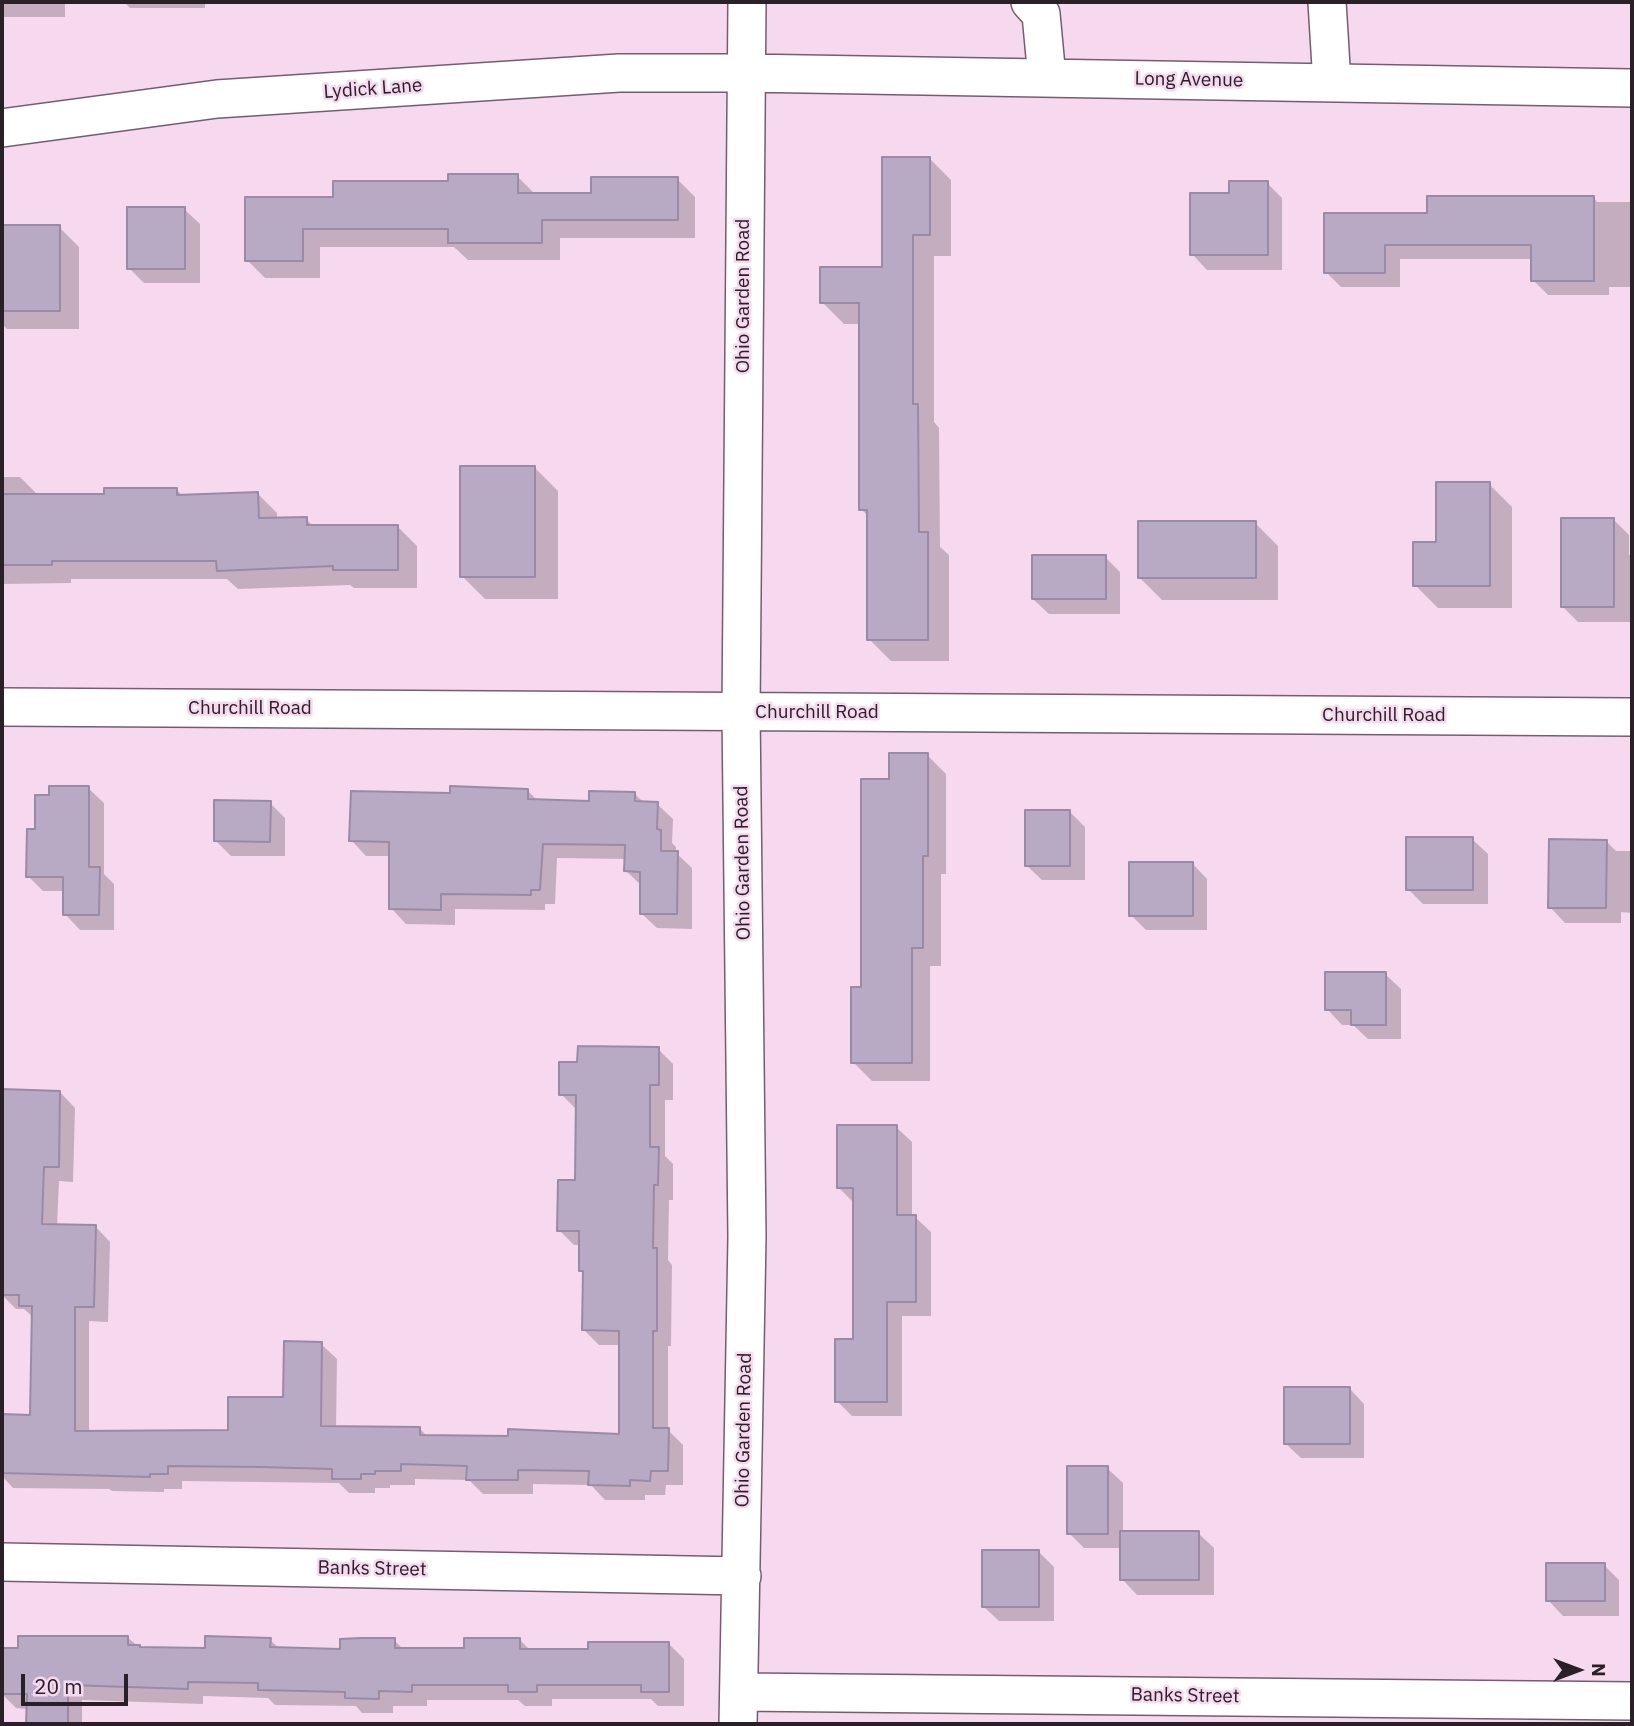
<!DOCTYPE html>
<style>
body{margin:0}
#map{position:relative;width:1634px;height:1726px;overflow:hidden;background:#f6d9ef;font-family:"IBM Plex Sans",sans-serif}
canvas{display:block}
.frame{position:absolute;inset:0;border:4px solid #2a2028;pointer-events:none}
.north{position:absolute;left:1543px;top:1635px;width:70px;height:70px;-webkit-text-stroke:5px #f6d9ef;paint-order:stroke;rotate:90deg;font-size:19px;font-weight:700;line-height:28px;text-align:center;color:#2a2028}
.north::after{content:'';display:block;margin:auto;width:24px;height:32px;background:#2a2028;clip-path:polygon(50% 0,100% 100%,50% 72%,0 100%)}
.scale{position:absolute;left:21px;top:1674px;width:107px;height:32px;box-sizing:border-box;border:4px solid #2a2028;border-top:0;padding-left:9px;font-size:21px;line-height:24px;white-space:nowrap;color:#2a2028;-webkit-text-stroke:5px #f6d9ef;paint-order:stroke}
</style>
<div id="map">
<canvas width="1634" height="1726"></canvas>
<div class="frame"></div>
<div class="north">N</div>
<div class="scale">20 m</div>
</div>
<script>
const g = document.querySelector('canvas').getContext('2d');
g.lineJoin = 'round';
function fillPath(path, color) { g.fillStyle = color; g.fill(path, 'evenodd'); }
const toPath = rows => new Path2D(rows.map(r => 'M' + r).join(''));
function stroke(path, color, width, dash) { g.strokeStyle = color; g.lineWidth = width; g.lineCap = dash ? 'butt' : 'round'; g.setLineDash(dash || []); g.stroke(path); }
function label(font, color, halo, rows, align = 'center') {
  g.font = font + ' "IBM Plex Sans",sans-serif'; g.lineWidth = 5; g.setLineDash([]); g.textBaseline = 'middle'; g.strokeStyle = halo; g.fillStyle = color; for (const [text, x, y, turn = 0] of rows) {
    g.save(); g.translate(x, y); g.rotate((+turn || 0) * Math.PI / 180); g.textAlign = isNaN(turn) ? turn : align; if (halo) g.strokeText(text, 0, 0); g.fillText(text, 0, 0); g.restore();
  }
}
const shadow = toPath([
 [2,2,65,2,65,17,2,17],
 [124,2,205,2,205,8,130,8],
 [930,159,951,180,951,256,934,256,934,422,939,428,940,547,949,555,949,661,891,661,869,639,869,517,861,509,861,324,844,324,822,302,884,269],
 [517,176,535,194,592,195,677,179,695,197,695,238,560,238,560,260,468,260,454,247,320,247,320,278,265,278,247,260,334,199],
 [1267,183,1282,198,1282,270,1207,270,1192,254,1231,195],
 [1593,197,1597,202,1632,202,1632,287,1609,287,1609,295,1548,295,1533,280,1533,259,1400,259,1400,287,1341,287,1326,272,1428,215],
 [184,209,200,224,200,283,144,283,129,268],
 [2,227,59,227,79,247,79,329,7,329,2,324],
 [535,468,558,491,558,599,485,599,462,576],
 [2,477,20,477,39,496,106,496,176,489,183,496,258,494,277,513,277,520,306,519,314,527,398,527,417,546,417,588,354,588,350,585,238,589,227,579,71,579,71,583,2,584],
 [1489,484,1512,507,1512,608,1438,608,1415,585,1437,543],
 [1614,520,1629,535,1629,555,1632,555,1632,622,1578,622,1563,607],
 [1255,523,1278,546,1278,600,1162,600,1139,577],
 [1105,557,1120,572,1120,614,1049,614,1033,599],
 [927,755,946,774,946,874,941,874,941,966,930,966,930,1081,872,1081,853,1062,890,781],
 [88,788,104,803,104,874,114,884,114,930,80,930,65,914,65,891,43,891,28,876,37,831],
 [527,790,538,801,590,803,635,794,644,803,657,804,673,819,672,843,676,847,676,853,692,868,692,929,657,928,641,913,642,886,626,871,626,859,557,858,555,904,545,904,545,910,455,909,455,925,406,924,391,908,391,856,366,856,351,840,452,795],
 [270,803,285,818,285,856,231,856,215,840],
 [1070,812,1085,827,1085,880,1042,880,1026,865],
 [1472,839,1488,854,1488,904,1423,904,1408,889],
 [1606,841,1616,851,1632,851,1632,913,1621,912,1621,923,1565,923,1550,907],
 [1192,863,1207,879,1207,930,1146,930,1131,915],
 [1385,974,1401,989,1401,1039,1368,1039,1353,1025,1342,1025,1327,1009],
 [658,1049,673,1064,673,1100,665,1100,665,1156,673,1164,673,1200,669,1200,668,1260,672,1265,671,1346,668,1346,668,1430,683,1445,683,1485,666,1485,665,1495,645,1495,645,1500,605,1500,591,1485,533,1484,533,1494,483,1494,469,1480,415,1479,415,1485,390,1485,390,1488,375,1488,375,1493,349,1493,339,1483,182,1481,182,1489,164,1489,164,1492,112,1491,109,1489,13,1488,2,1476,2,1416,32,1417,34,1318,24,1309,16,1309,2,1295,2,1090,60,1092,75,1108,73,1182,59,1181,57,1226,95,1226,110,1242,108,1322,89,1321,89,1433,230,1432,285,1399,321,1344,337,1359,336,1428,420,1429,428,1437,621,1436,621,1345,599,1345,584,1330,585,1274,581,1270,581,1245,574,1245,559,1230,577,1182,576,1109,561,1094,579,1063],
 [896,1127,912,1142,912,1217,915,1217,931,1232,931,1316,902,1316,902,1416,852,1416,837,1401,855,1341,855,1204,839,1188],
 [1349,1388,1364,1404,1364,1458,1301,1458,1285,1443],
 [1107,1468,1123,1483,1123,1533,1198,1533,1214,1548,1214,1595,1137,1595,1122,1579,1122,1548,1084,1548,1069,1533],
 [1039,1552,1054,1567,1054,1621,999,1621,983,1606],
 [1604,1565,1619,1580,1619,1616,1563,1616,1548,1600],
 [128,1638,142,1649,207,1650,270,1640,280,1649,342,1651,394,1640,404,1650,466,1650,520,1640,531,1651,590,1651,669,1644,684,1659,684,1706,658,1706,651,1699,552,1699,552,1706,525,1706,518,1700,427,1700,427,1706,393,1706,393,1713,362,1713,356,1706,275,1705,268,1698,203,1696,203,1704,82,1700,82,1724,28,1724,28,1709,16,1708,2,1694,2,1649,19,1650]
]);
const building = toPath([
 [882,157,930,157,930,235,913,235,913,404,918,404,919,532,928,532,928,640,867,640,867,510,859,510,859,303,820,303,820,267,882,267,882,157],
 [448,174,518,174,518,193,591,193,591,177,678,177,678,220,542,220,542,243,448,243,448,229,303,229,303,261,245,261,245,197,333,197,333,181,448,181,448,174],
 [1229,181,1268,181,1268,255,1190,255,1190,193,1229,193,1229,181],
 [1427,196,1594,196,1594,281,1531,281,1531,245,1385,245,1385,273,1324,273,1324,213,1427,213,1427,196],
 [127,207,185,207,185,269,127,269,127,207],
 [2,225,60,225,60,311,2,311,2,225],
 [460,466,535,466,535,577,460,577,460,466],
 [1436,482,1490,482,1490,586,1413,586,1413,542,1436,542,1436,482],
 [104,488,177,488,177,495,258,492,259,518,307,517,307,525,398,525,398,570,333,570,333,566,217,571,216,561,52,561,52,565,2,565,2,494,104,494,104,488],
 [1561,518,1614,518,1614,607,1561,607,1561,518],
 [1138,521,1256,521,1256,578,1138,578,1138,521],
 [1032,555,1106,555,1106,599,1032,599,1032,555],
 [889,753,928,753,928,856,923,856,923,948,912,948,912,1063,851,1063,851,987,861,987,861,779,889,779,889,753],
 [49,786,89,786,89,867,100,867,99,915,63,915,63,877,26,877,27,829,35,829,35,795,49,795,49,786],
 [450,786,528,789,528,799,589,801,589,791,635,792,635,801,658,802,657,829,661,830,661,851,678,851,677,914,640,914,640,872,624,871,625,845,543,844,540,890,531,890,531,895,441,894,441,910,389,909,389,842,349,841,351,791,450,793,450,786],
 [214,800,271,801,270,842,214,841,214,800],
 [1025,810,1070,810,1070,866,1025,866,1025,810],
 [1406,837,1473,837,1473,890,1406,890,1406,837],
 [1549,839,1607,840,1606,908,1548,908,1549,839],
 [1129,862,1193,862,1193,916,1129,916,1129,862],
 [1325,972,1386,972,1386,1025,1351,1025,1351,1010,1325,1010,1325,972],
 [578,1046,659,1047,659,1085,650,1085,650,1147,659,1147,658,1185,654,1185,653,1248,657,1248,657,1331,653,1331,653,1428,669,1428,668,1471,651,1471,650,1481,630,1480,630,1486,588,1485,589,1471,518,1470,518,1480,466,1480,467,1466,401,1464,401,1471,375,1471,375,1474,361,1474,361,1479,332,1479,332,1469,259,1467,168,1466,168,1474,150,1474,150,1477,2,1473,2,1414,30,1415,32,1306,19,1306,19,1295,2,1295,2,1089,60,1091,59,1167,44,1167,42,1224,96,1225,94,1307,75,1307,75,1431,228,1430,228,1397,283,1397,284,1341,322,1342,321,1426,420,1427,420,1435,508,1436,508,1429,619,1434,619,1331,582,1330,583,1271,579,1271,579,1231,557,1231,558,1180,575,1180,576,1095,559,1095,559,1062,577,1062,578,1046],
 [837,1125,897,1125,897,1215,916,1215,916,1302,887,1302,887,1402,835,1402,835,1339,853,1339,853,1188,837,1188,837,1125],
 [1284,1387,1350,1387,1350,1444,1284,1444,1284,1387],
 [1067,1466,1108,1466,1108,1534,1067,1534,1067,1466],
 [1120,1531,1199,1531,1199,1580,1120,1580,1120,1531],
 [982,1550,1039,1550,1039,1607,982,1607,982,1550],
 [1546,1563,1605,1563,1605,1601,1546,1601,1546,1563],
 [18,1636,128,1636,128,1645,140,1645,140,1647,205,1648,205,1636,271,1638,270,1647,340,1649,340,1639,361,1638,395,1638,395,1648,464,1648,464,1638,520,1638,520,1649,588,1649,588,1642,669,1642,669,1692,641,1692,641,1685,537,1685,537,1692,508,1692,508,1685,412,1685,412,1692,379,1691,379,1699,345,1698,345,1692,258,1690,258,1683,188,1682,188,1689,68,1685,68,1724,26,1724,27,1694,2,1694,2,1648,18,1648,18,1636]
]);
const minor = toPath([
 [1030,2,1041,14,1047,78],
 [1327,2,1332,83],
 [2,128,217,99,619,73,746,73,1632,88],
 [2,707,1632,717],
 [2,1562,742,1576],
 [739,1692,1632,1701],
 [738,1724,747,1237,741,712,747,2]
]);
const streetNames = [
 ["Long Avenue",1189,80,1],
 ["Lydick Lane",373,89,-4],
 ["Ohio Garden Road",744,296,-90],
 ["Churchill Road",250,709],
 ["Churchill Road",817,713],
 ["Churchill Road",1384,716],
 ["Ohio Garden Road",743,863,-91],
 ["Ohio Garden Road",744,1430,-89],
 ["Banks Street",372,1569,1],
 ["Banks Street",1185,1696,1]
];
fillPath(shadow, '#0003');
fillPath(building, '#b8a9c5');
stroke(building, '#998ba6', 2);
stroke(minor, '#755d6f', 40);
stroke(minor, '#fff', 37);
label('19px', '#2a2028', '#f6d9ef', streetNames);
</script>
